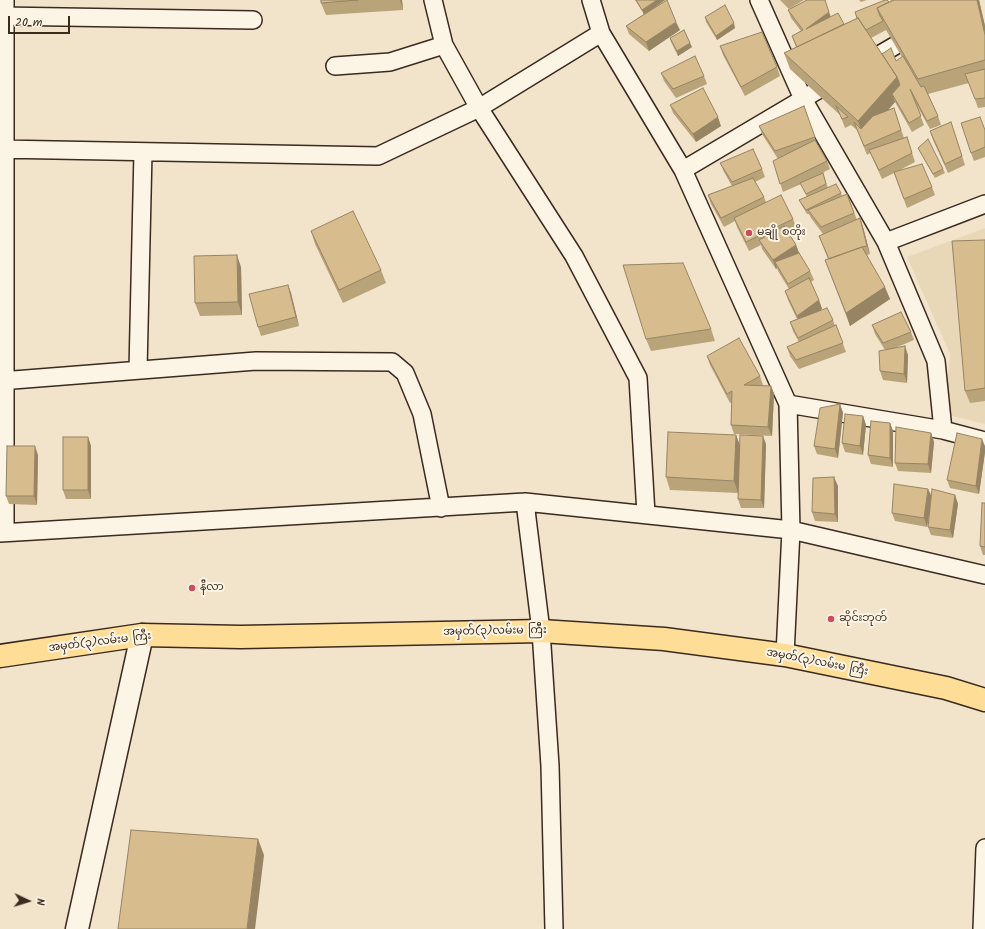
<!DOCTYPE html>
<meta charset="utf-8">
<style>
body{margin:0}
#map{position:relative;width:985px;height:929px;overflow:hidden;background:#f1e4cb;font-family:Kalam,sans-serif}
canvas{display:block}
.north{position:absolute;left:8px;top:881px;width:40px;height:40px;-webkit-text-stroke:3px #fcf5e5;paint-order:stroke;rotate:94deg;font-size:11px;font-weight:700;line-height:16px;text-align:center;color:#3b2a1e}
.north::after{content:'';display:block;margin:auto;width:14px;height:18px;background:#3b2a1e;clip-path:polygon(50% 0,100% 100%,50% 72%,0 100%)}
.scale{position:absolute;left:8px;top:16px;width:62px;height:18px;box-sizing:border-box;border:2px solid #3b2a1e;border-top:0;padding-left:5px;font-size:12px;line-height:14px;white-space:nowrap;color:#3b2a1e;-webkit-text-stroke:3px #fcf5e5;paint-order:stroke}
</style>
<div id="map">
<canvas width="985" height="929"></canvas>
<div class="north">N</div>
<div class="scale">20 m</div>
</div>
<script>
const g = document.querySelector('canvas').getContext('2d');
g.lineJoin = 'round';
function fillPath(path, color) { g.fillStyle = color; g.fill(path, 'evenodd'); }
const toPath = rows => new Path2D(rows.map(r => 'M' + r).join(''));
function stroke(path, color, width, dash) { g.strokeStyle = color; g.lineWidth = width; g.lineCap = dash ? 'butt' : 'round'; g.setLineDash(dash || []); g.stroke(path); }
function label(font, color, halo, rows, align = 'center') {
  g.font = font + ' Kalam,"Noto Sans Myanmar",sans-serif'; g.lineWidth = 4; g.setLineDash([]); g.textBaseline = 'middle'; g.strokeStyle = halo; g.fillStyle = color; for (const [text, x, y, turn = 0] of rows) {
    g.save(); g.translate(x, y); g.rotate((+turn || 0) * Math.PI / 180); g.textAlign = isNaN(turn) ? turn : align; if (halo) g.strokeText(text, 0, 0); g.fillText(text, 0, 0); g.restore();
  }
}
const built = toPath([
 [985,228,985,424,945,414,950,354,907,257]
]);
const street = toPath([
 [433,0,444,45,479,108,574,256,638,378,646,514],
 [591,0,601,33,683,170,788,404,791,530,785,655],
 [759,0,803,99,886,242,936,361,943,430],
 [0,16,253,20],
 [862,65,915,34],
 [335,66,390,62,444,45],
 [0,149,378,156,479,108,601,33],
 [683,170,835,80],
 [886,242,985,204],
 [138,370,143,152],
 [0,381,256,361,392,362,405,373,422,414,441,508],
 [788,404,943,430,985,441],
 [525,502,541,631,550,766,554,929],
 [5,532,5,0],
 [0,533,525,502,791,530,985,575],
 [982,929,985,848]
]);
const secondary = toPath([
 [77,929,142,635]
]);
const primary = toPath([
 [0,656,142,635,241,637,541,631,664,639,785,655,946,688,985,700]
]);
const wall = toPath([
 [321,0,402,0,403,10,326,15,321,3],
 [635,0,665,0,647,13,680,30,649,51,629,34,626,26,644,14],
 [780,0,804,0,789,9],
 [859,0,867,0,861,2],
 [890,0,979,0,985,26,985,107,978,108,969,83,928,94,938,116,941,125,930,129,915,102,924,125,912,132,895,102,888,110,894,108,904,138,907,137,915,162,896,172,932,187,935,195,907,208,894,173,882,179,870,153,867,155,857,130,851,125,845,128,840,115,790,69,784,53,796,47,792,36,801,31,791,18,788,10,831,17,844,24,857,18,855,12,889,2,891,1],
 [886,30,902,57,896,61,882,54,871,38],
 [705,17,735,28,717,40,706,22],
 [670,38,692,47,678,56,671,42],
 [720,46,777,67,780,76,745,96,723,55],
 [661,73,704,76,707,84,676,98,664,81],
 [670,105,721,126,696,142,673,113],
 [804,106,817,144,827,161,830,169,812,178,823,173,828,188,841,193,842,196,847,194,857,220,860,218,863,227,870,254,867,255,890,299,850,326,825,260,828,259,819,236,823,234,811,218,809,214,807,214,801,204,799,200,807,197,801,184,783,192,773,161,778,159,762,134,759,126],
 [951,122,965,165,948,173,933,140,930,131],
 [985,130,985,157,974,161,971,153],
 [918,148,943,169,945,173,935,178,920,152],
 [720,163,762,169,765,177,755,182,764,197,766,202,793,219,796,227,788,231,796,245,799,253,810,271,814,280,811,282,819,300,822,309,819,311,833,320,835,326,836,325,846,352,799,369,790,356,787,347,799,342,793,331,790,322,797,319,788,300,785,291,789,289,778,271,777,268,776,269,762,249,761,245,749,251,737,227,735,221,724,227,711,204,708,195,732,186,724,172],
 [311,231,381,270,386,283,343,303,315,244],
 [985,240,985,401,970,403,965,391],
 [241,267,242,315,200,316,195,303],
 [288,285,291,293,299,326,261,336,258,327],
 [872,325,911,332,914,340,895,348,908,355,907,383,883,380,880,371,885,350,875,334],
 [711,329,715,341,651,351,646,339],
 [707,356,760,376,763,385,762,386,771,386,774,394,772,436,734,434,731,425,732,402,730,403,710,365],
 [840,404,843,413,838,458,817,454,814,446],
 [863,416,866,425,863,455,845,452,842,443],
 [890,423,893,431,893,467,871,464,868,455],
 [931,433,934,442,931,473,898,471,895,463],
 [736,435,739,444,766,444,764,508,741,508,738,499,738,493,670,490,666,477],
 [88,437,91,446,91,499,66,499,63,490],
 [985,446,985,452,979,494,950,488,947,480],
 [38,455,37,505,9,504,6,496],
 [838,486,838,522,815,521,812,512],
 [955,495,958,504,953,538,931,535,928,527,930,508,927,527,895,521,892,513,931,496],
 [985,503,985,555,983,555,980,546]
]);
const shadedWall = toPath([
 [400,0,402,0,403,10],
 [657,0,665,0,644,15,642,10],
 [977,0,979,0,985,26,985,35],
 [829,12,832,20,806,29],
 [676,22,680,30,649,51,646,42],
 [734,23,735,28,717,40,716,36],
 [690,43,692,47,678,56,677,51],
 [897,77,903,94,892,94,895,102,864,138,858,121],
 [718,117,721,126,696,142,693,134],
 [860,218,863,227,870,254,867,246],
 [796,245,799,253,775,262,777,268,776,269,773,260],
 [237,255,241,267,242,315,238,302],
 [288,285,291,293,299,326,296,317],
 [885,287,890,299,850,326,846,313],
 [819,300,822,309,800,325,797,316],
 [905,346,908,355,907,383,904,374],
 [771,386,774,394,772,436,768,427],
 [840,404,843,413,838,458,835,449],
 [863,416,866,425,863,455,860,446],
 [890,423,893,431,893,467,890,458],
 [931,433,934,442,931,473,928,464],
 [736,435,741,448,738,493,734,481],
 [763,436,766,444,764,508,761,500],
 [88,437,91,446,91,499,88,490],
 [982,439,985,446,985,452,979,494,976,486],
 [35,446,38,455,37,505,34,496],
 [834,477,838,486,838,522,835,514],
 [928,489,932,497,927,527,924,518],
 [955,495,958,504,953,538,950,530],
 [258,839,264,855,255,929,247,929]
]);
const building = toPath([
 [321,0,358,0,321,3,321,0],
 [636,0,657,0,642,10,636,0],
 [667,0,676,22,646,42,626,26,667,0],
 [807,0,825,0,829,12,806,29,838,13,844,24,797,47,792,36,803,30,788,10,807,0],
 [885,0,887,0,889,2,877,8,880,16,883,21,866,30,858,18,857,18,855,12,885,0],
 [894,0,977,0,985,35,985,60,918,79,877,8,894,0],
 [725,5,734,23,716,36,705,17,725,5],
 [858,18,897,77,858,121,784,53,858,18],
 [684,30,690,43,677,51,670,38,684,30],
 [762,32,777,67,741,87,720,46,762,32],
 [891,48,896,61,903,56,921,87,924,86,938,116,927,121,910,89,921,116,909,123,892,94,900,85,897,77,882,54,891,48],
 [695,56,704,76,673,89,661,73,695,56],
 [985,69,985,98,975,99,965,74,985,69],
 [703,88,718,117,693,134,670,105,703,88],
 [804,106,815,137,775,151,759,126,804,106],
 [836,106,848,117,842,119,836,106],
 [894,108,901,130,864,146,854,122,861,129,873,116,894,108],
 [980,117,985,130,985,147,971,153,961,123,980,117],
 [951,122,962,156,945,164,930,131,951,122],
 [907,137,912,153,879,170,869,150,907,137],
 [928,139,943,169,933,174,918,148,928,139],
 [815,140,827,161,780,184,773,161,815,140],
 [753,149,762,169,732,182,720,163,753,149],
 [922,164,932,187,904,199,894,172,922,164],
 [823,173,826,184,806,194,800,183,823,173],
 [753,178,764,197,721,218,708,195,753,178],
 [836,184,841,193,806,210,799,200,836,184],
 [847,194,854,213,821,227,808,210,847,194],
 [781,195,793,219,746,242,734,218,781,195],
 [353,211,381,270,339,290,311,231,353,211],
 [860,218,867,246,862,247,829,259,819,236,860,218],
 [784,226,796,245,773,260,759,240,784,226],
 [985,240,985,388,965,391,952,241,985,240],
 [862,247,885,287,846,313,825,260,862,247],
 [799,253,810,271,788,284,775,262,799,253],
 [237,255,238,302,195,303,194,256,237,255],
 [683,263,711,329,646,339,623,265,683,263],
 [809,278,819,300,797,316,785,291,809,278],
 [288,285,296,317,258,327,249,294,288,285],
 [827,308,833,320,798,338,790,322,827,308],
 [901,312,911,332,883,343,872,325,901,312],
 [836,325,843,343,796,360,787,347,836,325],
 [739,338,760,376,744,385,771,386,768,427,731,425,732,391,727,394,707,356,739,338],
 [905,346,904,374,880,371,879,351,905,346],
 [840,404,835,449,814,446,820,408,840,404],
 [845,414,863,416,860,446,842,443,845,414],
 [871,421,890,423,890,458,868,455,871,421],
 [896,427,931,433,928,464,895,463,896,427],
 [668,432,736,435,734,481,666,477,668,432],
 [957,433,982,439,976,486,947,480,957,433],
 [740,435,763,436,761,500,738,499,740,435],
 [63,437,88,437,88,490,63,490,63,437],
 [7,446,35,446,34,496,6,496,7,446],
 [834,477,835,514,812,512,813,478,834,477],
 [894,484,928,489,924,518,892,513,894,484],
 [932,489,955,495,950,530,928,527,932,489],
 [982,503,985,503,985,547,980,546,982,503],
 [131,830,258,839,247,929,118,929,131,830]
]);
const markers = [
 [749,233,4,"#d1495b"],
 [192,588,4,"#d1495b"],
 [831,619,4,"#d1495b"]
];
const poiNames = [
 ["မချို စတိုး",757,233],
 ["နီလာ",200,588],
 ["ဆိုင်းဘုတ်",839,619]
];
const streetNames = [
 ["အမှတ်(၃)လမ်းမ ကြီး",495,632,-1],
 ["အမှတ်(၃)လမ်းမ ကြီး",100,643,-7],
 ["အမှတ်(၃)လမ်းမ ကြီး",817,663,11]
];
fillPath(built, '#e9d8b8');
stroke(street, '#3b2a1e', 20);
stroke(secondary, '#3b2a1e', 25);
stroke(primary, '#3b2a1e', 25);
stroke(street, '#fcf5e5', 17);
stroke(secondary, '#fcf5e5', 22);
stroke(primary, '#fedd96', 22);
fillPath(wall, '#b9a379');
fillPath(shadedWall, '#968463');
fillPath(building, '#d7bd8d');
stroke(building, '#968463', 1);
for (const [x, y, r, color] of markers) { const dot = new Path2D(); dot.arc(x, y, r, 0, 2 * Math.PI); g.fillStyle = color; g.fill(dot); stroke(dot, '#fcf5e5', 1.5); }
label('11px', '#3b2a1e', '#fcf5e5', poiNames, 'left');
label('11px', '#3b2a1e', '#fcf5e5', streetNames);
</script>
